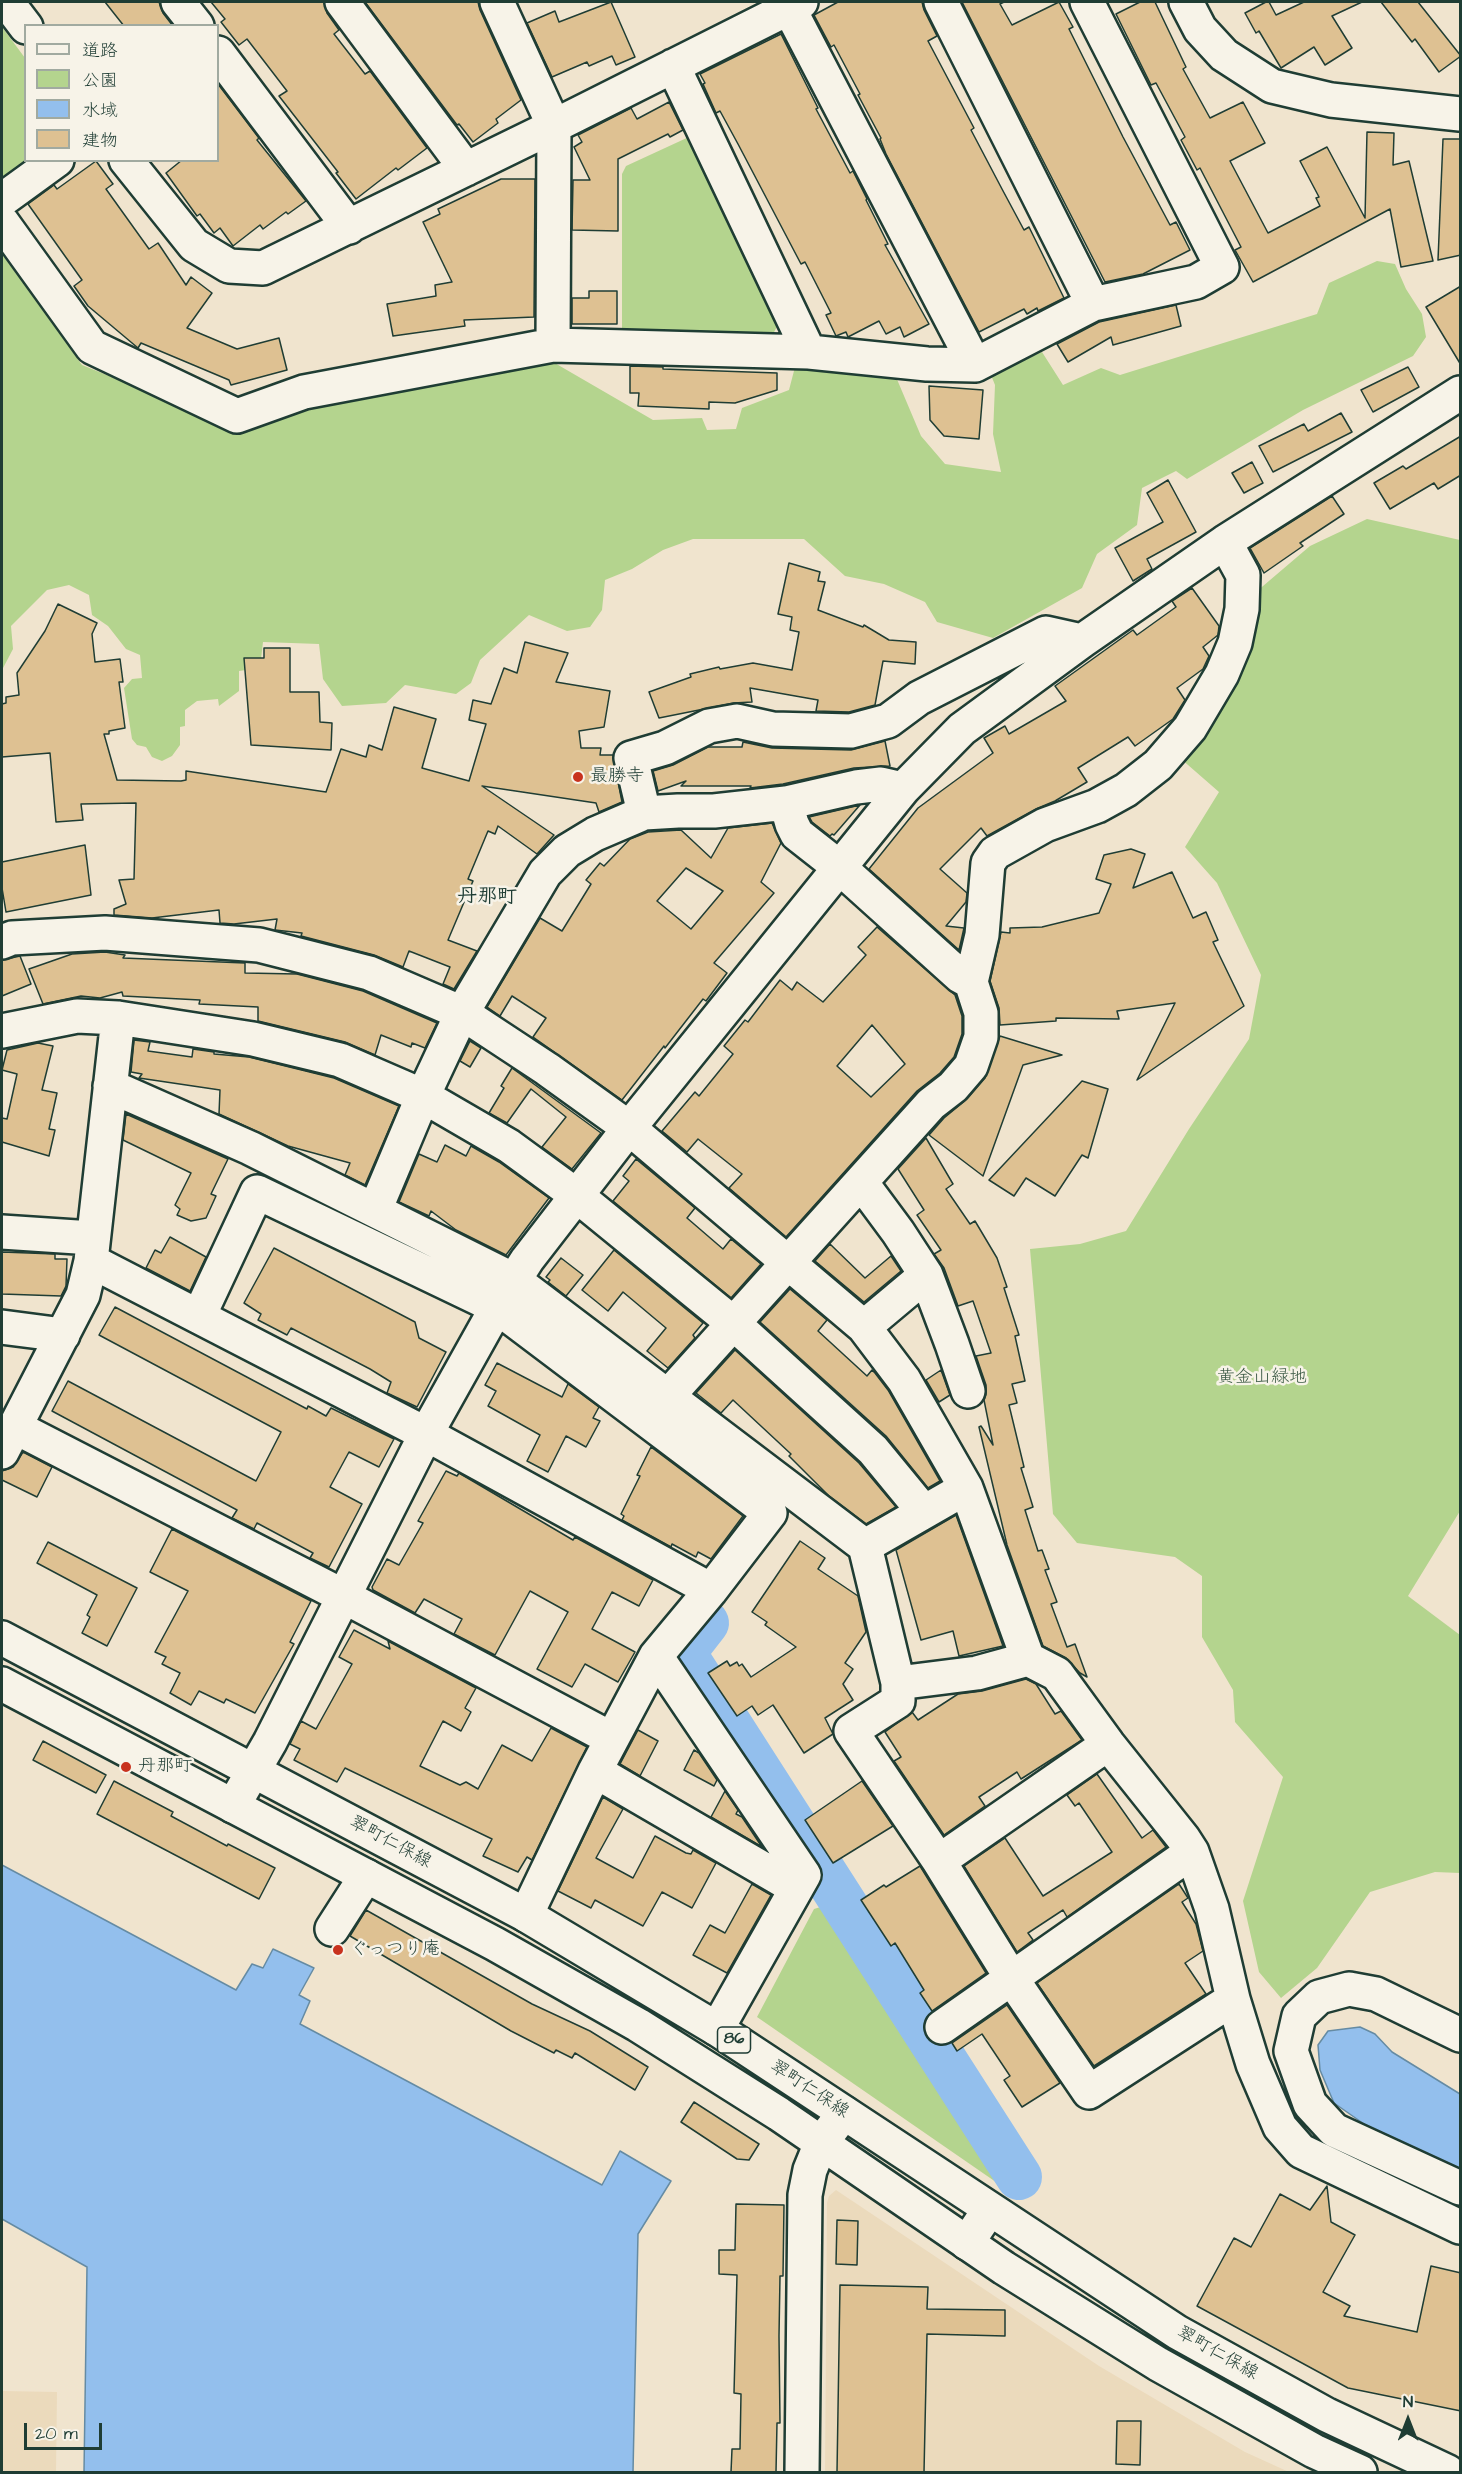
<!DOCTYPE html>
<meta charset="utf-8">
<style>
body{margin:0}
#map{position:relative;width:1462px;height:2474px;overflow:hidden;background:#f0e4ce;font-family:"Architects Daughter","Klee One",sans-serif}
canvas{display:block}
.frame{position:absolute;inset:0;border:3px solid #1f3d34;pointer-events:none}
.legend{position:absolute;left:24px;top:24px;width:195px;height:138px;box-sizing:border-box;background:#f7f3e8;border:2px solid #a1aaa0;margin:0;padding:8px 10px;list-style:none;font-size:18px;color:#1f3d34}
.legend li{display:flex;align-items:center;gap:12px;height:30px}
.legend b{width:30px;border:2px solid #a1aaa0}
.north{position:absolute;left:1378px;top:2390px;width:60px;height:60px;-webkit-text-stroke:4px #f7f3e8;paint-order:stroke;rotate:0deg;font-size:16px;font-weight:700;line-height:24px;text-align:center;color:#1f3d34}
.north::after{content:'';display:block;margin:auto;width:21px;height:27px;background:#1f3d34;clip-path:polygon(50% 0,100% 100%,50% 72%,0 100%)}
.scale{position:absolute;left:24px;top:2423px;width:78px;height:27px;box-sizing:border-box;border:3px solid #1f3d34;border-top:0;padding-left:8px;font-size:18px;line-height:21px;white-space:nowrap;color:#1f3d34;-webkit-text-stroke:4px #f7f3e8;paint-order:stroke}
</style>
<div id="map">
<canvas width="1462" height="2474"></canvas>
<div class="frame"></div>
<ul class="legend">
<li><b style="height:8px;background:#f7f3e8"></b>道路</li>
<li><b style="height:16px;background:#b4d48e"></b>公園</li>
<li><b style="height:16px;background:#93bfed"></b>水域</li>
<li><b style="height:16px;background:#dec192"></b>建物</li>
</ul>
<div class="north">N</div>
<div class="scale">20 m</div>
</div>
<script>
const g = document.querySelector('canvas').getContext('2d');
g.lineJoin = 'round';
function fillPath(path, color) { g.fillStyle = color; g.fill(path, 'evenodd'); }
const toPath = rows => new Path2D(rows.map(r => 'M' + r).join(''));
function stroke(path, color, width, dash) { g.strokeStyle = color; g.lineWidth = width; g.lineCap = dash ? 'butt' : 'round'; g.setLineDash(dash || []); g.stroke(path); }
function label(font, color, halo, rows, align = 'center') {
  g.font = font + ' "Architects Daughter","Klee One",sans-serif'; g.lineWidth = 5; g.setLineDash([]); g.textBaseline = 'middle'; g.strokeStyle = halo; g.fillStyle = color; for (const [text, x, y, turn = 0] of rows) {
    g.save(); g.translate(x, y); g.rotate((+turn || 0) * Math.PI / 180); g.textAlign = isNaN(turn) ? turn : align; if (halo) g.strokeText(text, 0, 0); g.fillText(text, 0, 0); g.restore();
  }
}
const built = toPath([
 [836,2190,1099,2366,1245,2452,1289,2472,825,2472,827,2203,829,2196],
 [2,2391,57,2392,56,2472,2,2472]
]);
const green = toPath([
 [2,27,25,58,26,160,28,161,2,180],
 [691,136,782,317,772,336,622,334,622,174,626,166],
 [2,254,82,365,238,428,309,404,553,362,653,420,702,418,707,430,736,429,742,408,789,390,795,367,896,377,921,436,945,464,1001,472,993,434,995,385,991,375,1042,352,1063,385,1101,368,1120,375,1317,314,1329,283,1377,261,1395,264,1406,289,1422,314,1426,337,1413,356,1303,410,1187,479,1176,471,1142,488,1137,525,1097,554,1082,588,993,638,937,622,925,602,884,584,845,576,804,539,693,539,663,550,632,569,605,580,602,610,590,627,567,631,529,615,480,660,471,683,456,694,405,685,386,703,342,706,323,679,319,644,263,642,260,668,239,671,239,691,219,706,218,699,197,701,185,710,185,726,180,727,180,745,172,756,162,761,152,757,146,747,137,745,132,739,124,688,132,679,142,678,140,655,126,649,108,626,92,615,89,595,69,585,47,590,11,626,13,649,2,670],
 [1367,519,1460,540,1460,1511,1408,1596,1460,1635,1460,1873,1435,1872,1370,1892,1317,1968,1281,1998,1259,1972,1243,1901,1283,1777,1235,1722,1233,1690,1202,1637,1202,1576,1175,1557,1077,1543,1053,1514,1030,1249,1080,1244,1126,1231,1189,1129,1249,1039,1261,975,1217,883,1185,847,1219,792,1180,758,1256,592,1310,546],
 [827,1905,1010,2183,1006,2189,757,2017,814,1909]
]);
const water = toPath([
 [2,1865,236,1990,252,1964,263,1968,273,1949,314,1968,299,1995,310,2001,300,2024,602,2185,620,2151,671,2181,638,2234,633,2472,84,2472,87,2267,2,2219,2,1865],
 [1360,2027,1375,2034,1392,2052,1460,2094,1460,2170,1374,2131,1334,2103,1320,2070,1318,2045,1328,2031,1360,2027]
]);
const river = toPath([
 [706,1623,685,1650,685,1656,1019,2177]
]);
const building = toPath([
 [105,2,159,2,163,13,173,26,124,26,105,2],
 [211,2,324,2,327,13,339,30,334,34,365,74,370,71,427,148,398,170,396,168,356,199,336,173,338,172,279,96,287,91,247,39,239,45,221,22,225,19,211,2],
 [365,2,478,2,480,10,521,100,496,119,498,123,473,142,459,124,457,125,365,2],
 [611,2,635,57,616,65,612,56,589,66,587,62,552,77,527,23,555,11,559,22,611,2],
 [838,2,922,2,924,10,937,36,928,41,974,128,971,130,1002,189,1024,230,1029,227,1064,298,1038,311,1037,308,1027,314,1024,309,979,332,886,154,880,139,881,138,858,95,860,94,834,45,831,47,814,15,838,2],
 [962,2,1004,2,1000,4,1012,25,1059,2,1073,27,1069,29,1123,137,1170,225,1176,222,1190,250,1143,274,1105,282,962,2],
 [1140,2,1155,2,1186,67,1183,69,1210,118,1243,102,1265,143,1230,161,1268,233,1320,206,1316,198,1319,197,1300,161,1327,147,1365,218,1367,132,1394,133,1393,165,1409,161,1433,261,1401,267,1390,209,1253,282,1235,250,1241,247,1200,168,1197,170,1181,140,1185,137,1156,83,1151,85,1116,14,1140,2],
 [1266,2,1269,2,1276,15,1304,2,1362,2,1332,16,1352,48,1325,65,1314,47,1281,68,1259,31,1256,33,1245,13,1266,2],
 [1381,2,1418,2,1461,56,1439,72,1415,39,1412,42,1381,2],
 [781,34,818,108,816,109,850,173,853,171,867,199,866,200,888,244,885,245,929,324,904,337,900,327,886,334,879,321,848,337,846,332,836,336,826,315,831,313,805,262,801,264,738,144,720,111,716,113,703,84,705,83,700,74,781,34],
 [218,84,259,138,257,140,306,201,288,214,286,212,263,229,260,225,233,246,220,228,214,233,200,214,197,216,166,173,182,160,218,160,218,84],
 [669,102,683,130,670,137,668,134,618,159,618,231,572,230,573,180,590,180,574,147,582,142,578,135,631,108,637,119,669,102],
 [1443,139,1461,139,1461,255,1438,260,1443,139],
 [96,161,113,184,106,189,149,249,158,243,186,285,191,277,212,293,187,328,237,349,279,338,287,370,231,385,229,380,141,343,138,348,88,306,74,286,82,280,28,204,54,185,57,189,96,161],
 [501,179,535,179,534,317,464,320,465,326,393,336,387,304,436,296,435,285,452,282,423,222,440,214,438,209,501,179],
 [1461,286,1461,365,1426,307,1461,286],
 [589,291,617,291,617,324,572,324,572,298,589,298,589,291],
 [1176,305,1181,326,1113,345,1111,337,1068,362,1057,344,1099,322,1176,305],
 [630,366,663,367,663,369,777,373,777,390,735,403,709,402,709,409,638,406,639,393,630,393,630,366],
 [1408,367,1419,387,1373,412,1361,390,1408,367],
 [929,386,983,390,979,439,944,436,930,420,929,386],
 [1341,413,1352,432,1273,472,1259,446,1304,424,1308,431,1341,413],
 [1461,436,1461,475,1438,489,1434,483,1390,509,1374,483,1403,466,1406,469,1461,436],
 [1252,462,1263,483,1244,493,1232,473,1252,462],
 [1168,480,1196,532,1147,559,1152,569,1133,581,1115,548,1163,522,1147,493,1168,480],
 [1332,496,1344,514,1300,543,1303,546,1264,573,1250,548,1332,496],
 [789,563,820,572,818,581,825,582,818,610,863,627,864,625,889,640,916,642,915,664,883,661,875,705,849,712,816,711,818,700,750,688,752,702,734,703,659,718,649,692,691,677,690,674,719,667,720,669,753,663,792,670,799,632,790,630,792,617,778,614,789,563],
 [1192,588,1219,626,1218,635,1203,647,1209,656,1203,669,1177,688,1185,700,1173,719,1135,746,1128,737,1078,768,1087,782,1055,801,1036,809,987,836,981,828,940,869,967,893,966,902,946,926,964,928,959,950,869,869,918,808,993,753,984,738,1005,726,1009,734,1066,701,1055,686,1133,630,1137,635,1176,607,1172,601,1192,588],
 [58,604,97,623,92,634,95,662,120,659,123,682,119,682,125,728,109,731,109,734,104,734,117,780,181,781,186,780,186,771,326,792,341,749,366,757,369,745,382,750,394,707,436,719,422,768,469,781,486,724,469,720,473,700,491,704,504,668,517,673,525,642,568,653,556,682,610,691,604,727,579,731,581,748,601,748,600,755,613,755,622,802,599,812,596,803,482,786,554,835,537,854,498,826,495,834,488,831,468,879,473,881,448,940,477,951,454,989,443,984,450,967,409,951,403,967,374,955,301,936,302,933,275,930,277,919,234,924,220,923,219,910,152,918,114,915,114,909,126,904,119,880,134,879,136,803,81,804,83,820,56,822,50,753,2,757,2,704,6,703,6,697,19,695,17,673,45,631,58,604],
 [264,648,290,648,290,692,319,692,320,722,332,723,331,750,251,745,244,658,264,658,264,648],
 [885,741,890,766,854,768,783,784,750,788,751,786,681,786,686,781,658,791,653,771,673,765,708,747,742,747,743,742,772,748,851,750,885,741],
 [860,805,834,835,832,834,830,836,812,822,809,817,860,805],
 [772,823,781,843,761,882,774,893,714,963,727,973,706,1001,703,999,665,1048,664,1046,622,1100,533,1037,546,1018,512,996,500,1016,487,1007,540,918,562,931,591,884,586,880,600,863,604,866,630,839,648,832,681,830,711,858,728,828,772,823],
 [686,868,723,891,691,929,657,901,686,868],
 [85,845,91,895,6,912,2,888,2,862,85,845],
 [1131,849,1145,854,1133,888,1172,872,1193,918,1206,912,1218,940,1213,942,1244,1006,1137,1080,1175,1003,1117,1011,1119,1019,1056,1018,1056,1021,1000,1025,999,1008,990,981,1001,932,1010,933,1010,928,1042,927,1099,913,1111,884,1096,879,1104,855,1131,849],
 [877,927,955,995,962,1016,962,1034,954,1057,940,1073,917,1091,786,1237,729,1188,742,1174,698,1139,687,1152,662,1131,695,1092,699,1096,733,1054,724,1046,745,1020,748,1022,780,980,792,990,797,982,823,1002,866,955,858,947,877,927],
 [872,1025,905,1064,871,1097,837,1066,872,1025],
 [105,952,125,955,123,958,245,963,245,973,297,974,363,991,437,1023,425,1048,412,1043,411,1047,381,1035,375,1055,345,1042,258,1021,258,1007,199,1004,200,1000,123,996,122,992,100,998,81,996,43,1004,29,969,72,954,105,952],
 [20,956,31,984,2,996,2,960,20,956],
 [1000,1036,1062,1055,1023,1065,983,1176,929,1135,944,1118,967,1099,985,1078,1000,1036],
 [134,1040,150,1042,148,1051,192,1057,193,1049,214,1052,214,1054,249,1057,334,1078,399,1106,365,1185,345,1175,350,1163,288,1146,219,1114,220,1090,139,1078,142,1074,131,1072,134,1040],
 [470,1041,481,1048,470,1067,460,1061,470,1041],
 [38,1043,53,1046,42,1090,57,1093,49,1129,55,1130,49,1156,2,1142,2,1118,7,1119,17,1074,2,1070,7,1050,38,1043],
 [512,1068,601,1133,572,1169,542,1147,566,1117,531,1089,507,1123,489,1113,504,1088,501,1086,512,1068],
 [1082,1081,1108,1089,1088,1158,1082,1155,1055,1196,1026,1178,1014,1196,989,1180,1082,1081],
 [126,1114,228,1159,211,1194,216,1196,206,1218,191,1221,177,1215,180,1209,175,1205,191,1173,123,1140,126,1114],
 [926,1138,953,1184,946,1189,970,1224,975,1221,997,1258,1007,1287,1004,1288,1019,1335,1015,1336,1025,1381,1012,1384,1017,1403,1009,1405,1024,1467,1021,1468,1033,1507,1025,1510,1038,1551,1042,1550,1049,1569,1045,1570,1057,1602,1051,1604,1067,1647,1075,1644,1087,1677,1080,1673,1066,1658,1043,1646,1007,1545,979,1427,981,1426,993,1445,984,1400,986,1394,986,1385,976,1356,991,1353,973,1301,958,1306,944,1268,934,1254,941,1250,917,1215,924,1210,898,1169,926,1138],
 [445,1145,466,1156,471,1146,499,1162,549,1198,506,1255,456,1230,431,1211,429,1216,399,1202,419,1154,437,1162,445,1145],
 [636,1159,695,1208,687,1218,723,1249,731,1239,761,1264,731,1298,613,1201,629,1181,623,1176,636,1159],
 [170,1237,206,1257,190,1291,146,1268,155,1250,161,1253,170,1237],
 [830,1244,865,1278,891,1256,901,1271,864,1302,815,1261,830,1244],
 [274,1248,415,1322,419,1338,446,1352,417,1407,387,1393,391,1382,370,1369,291,1328,287,1335,258,1320,261,1314,244,1303,274,1248],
 [614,1250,703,1323,693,1335,695,1338,668,1368,647,1351,666,1328,623,1292,608,1311,582,1290,614,1250],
 [2,1252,55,1254,55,1259,67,1259,66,1286,61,1296,2,1294,2,1252],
 [561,1258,583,1275,566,1296,548,1282,550,1280,546,1277,561,1258],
 [790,1289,827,1320,818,1331,867,1376,872,1370,875,1373,888,1390,940,1481,928,1488,886,1436,760,1322,790,1289],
 [115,1307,307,1409,308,1406,326,1416,331,1408,394,1439,379,1467,349,1452,330,1487,362,1504,329,1567,310,1558,313,1553,257,1523,254,1529,232,1518,237,1510,52,1411,68,1381,256,1481,281,1432,99,1335,115,1307],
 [735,1350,859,1463,896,1507,866,1524,829,1496,789,1456,791,1454,733,1400,721,1413,696,1393,735,1350],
 [497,1363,562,1397,568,1384,599,1407,593,1418,600,1421,586,1447,566,1436,548,1472,527,1461,540,1435,488,1406,496,1391,485,1385,497,1363],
 [941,1370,950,1395,939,1402,926,1380,941,1370],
 [651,1447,743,1516,711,1559,698,1552,696,1557,672,1544,671,1547,622,1520,624,1516,621,1514,640,1476,637,1475,651,1447],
 [23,1452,52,1467,37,1497,2,1480,2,1471,13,1467,23,1452],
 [446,1471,457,1476,459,1473,573,1540,575,1537,653,1580,639,1606,612,1592,592,1629,635,1652,618,1682,585,1664,572,1687,537,1669,568,1612,530,1591,495,1655,454,1634,462,1619,424,1599,415,1613,373,1590,372,1587,387,1559,399,1565,423,1523,418,1521,446,1471],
 [956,1515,1003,1646,959,1656,953,1631,921,1640,896,1550,956,1515],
 [172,1529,311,1601,290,1642,294,1644,255,1713,226,1699,224,1703,199,1691,191,1705,170,1693,180,1673,162,1664,166,1657,155,1652,188,1591,150,1572,172,1529],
 [800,1541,825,1558,818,1569,858,1596,866,1632,845,1663,853,1669,843,1684,853,1700,825,1718,833,1734,804,1753,773,1705,758,1715,752,1706,737,1716,708,1673,727,1661,730,1666,737,1662,739,1666,742,1664,751,1677,796,1647,765,1625,767,1622,752,1612,800,1541],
 [48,1542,137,1588,107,1646,82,1633,90,1617,87,1615,97,1595,37,1563,48,1542],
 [354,1630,390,1649,388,1641,476,1688,465,1708,471,1712,461,1731,443,1721,420,1766,460,1785,466,1782,478,1789,502,1745,532,1761,551,1728,587,1747,532,1860,527,1857,518,1872,483,1856,492,1839,345,1768,337,1782,294,1760,300,1749,290,1744,301,1721,316,1729,352,1664,339,1657,354,1630],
 [1026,1679,1036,1684,1055,1714,1061,1711,1082,1740,1021,1779,1017,1772,979,1797,985,1806,944,1835,894,1761,901,1757,885,1732,912,1712,918,1720,958,1694,982,1691,1026,1679],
 [638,1730,658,1741,640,1776,620,1764,638,1730],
 [43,1741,106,1775,96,1793,33,1760,43,1741],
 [694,1750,699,1753,717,1780,714,1786,684,1770,694,1750],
 [1097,1774,1142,1838,1153,1830,1166,1847,1067,1917,1063,1910,1028,1933,1033,1940,1017,1952,964,1866,1005,1838,1043,1896,1112,1852,1079,1803,1075,1806,1067,1795,1097,1774],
 [114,1781,173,1812,171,1816,227,1846,228,1844,275,1868,259,1899,97,1814,114,1781],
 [862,1781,893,1826,833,1863,805,1820,862,1781],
 [725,1791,738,1810,736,1814,742,1817,762,1847,711,1817,725,1791],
 [603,1797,623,1809,596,1858,633,1878,655,1836,686,1853,691,1854,693,1850,716,1863,692,1908,662,1892,643,1926,595,1900,591,1908,558,1891,603,1797],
 [920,1866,986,1973,932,2011,920,1993,924,1990,895,1943,891,1946,861,1900,884,1885,886,1887,920,1866],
 [752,1884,771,1895,727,1973,693,1955,710,1925,725,1933,752,1884],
 [1179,1884,1188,1898,1182,1902,1196,1924,1203,1951,1185,1963,1206,1994,1094,2066,1037,1983,1179,1884],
 [366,1910,532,2004,590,2031,648,2067,635,2090,575,2053,572,2058,556,2050,554,2053,511,2031,350,1936,366,1910],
 [1007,2005,1060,2083,1022,2107,1004,2080,1010,2076,982,2034,957,2051,952,2043,1007,2005],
 [694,2102,759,2144,749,2160,737,2159,681,2122,694,2102],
 [1327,2186,1331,2222,1355,2235,1323,2292,1350,2306,1344,2316,1417,2332,1431,2266,1461,2273,1461,2411,1348,2388,1197,2306,1234,2238,1251,2247,1280,2194,1310,2210,1327,2186],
 [736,2204,784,2205,783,2276,780,2276,779,2336,780,2423,777,2423,776,2472,731,2472,732,2449,740,2449,741,2394,734,2393,737,2275,719,2274,719,2250,735,2250,736,2204],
 [837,2220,858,2221,857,2265,836,2264,837,2220],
 [840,2285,928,2287,927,2309,1005,2310,1005,2336,927,2334,924,2472,837,2472,840,2285],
 [1117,2421,1141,2421,1140,2465,1116,2464,1117,2421]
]);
const minor = toPath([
 [7,2,26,27],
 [178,2,197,26],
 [342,2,466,169],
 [497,2,554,126,553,345],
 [941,2,1093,304],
 [1186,2,1200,29,1224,55,1272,86,1331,100,1460,114],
 [789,8,975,365],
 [218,53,349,227],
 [673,66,809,352],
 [126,160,194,245,229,266,263,268,554,126,801,2],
 [2,200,57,160],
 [2,222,92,347,237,416,304,392,553,345,809,352,927,364,975,365,1093,304,1196,282,1222,267,1087,2],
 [786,803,792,824,797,834,839,867,960,976,971,982],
 [644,813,631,758,665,748,709,726,737,721,773,729,851,731,888,721,919,698,1046,633,1082,641],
 [2,942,12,938,105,933,259,945,369,973,462,1013,547,1069,629,1128,864,1327,904,1380,966,1488,1028,1659],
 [2,1031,77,1016,118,1018,253,1039,340,1060,423,1096,509,1146,576,1195,733,1323,873,1450,924,1512],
 [110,1086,250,1148,514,1280,865,1546,898,1683,898,1701,851,1731,939,1861,1012,1979,1089,2092,1233,1999],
 [861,1182,898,1232,926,1275,952,1344,968,1391],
 [375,1210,423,1096,462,1013,545,873,567,851,595,834,644,813,678,811,714,811,786,803,856,787,881,784,903,789],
 [2,1232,92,1238],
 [91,1261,426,1434,711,1590],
 [199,1316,257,1192,497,1307,770,1513,711,1590,656,1656,595,1771,526,1915],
 [2,1327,63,1335],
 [864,1327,926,1275],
 [667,1397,931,1104,953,1087,971,1066,981,1037,981,1013,971,982,982,935,988,863,995,853,1045,825,1097,806,1126,790,1158,765,1190,728,1222,674,1235,643,1242,609,1243,575,1225,542],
 [15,1427,345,1597,612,1739],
 [2,1452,83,1295,91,1261,118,1018],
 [865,1546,966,1488],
 [656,1656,804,1875,717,2029],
 [898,1683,977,1673,1028,1659,1057,1674,1108,1744,1183,1838,1192,1852,1212,1909,1233,1999,1253,2064,1280,2127,1301,2151,1460,2227],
 [595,1771,796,1888],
 [233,1806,270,1742,426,1434,497,1307,527,1260,629,1128,903,789,962,729,1082,641,1225,542,1460,393],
 [939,1861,1108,1744],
 [332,1929,366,1876],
 [942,2027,1192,1852],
 [1460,2035,1376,1994,1349,1989,1319,1997,1299,2016,1291,2051,1310,2104,1334,2130,1460,2188],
 [967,2243,989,2210],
 [802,2472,805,2195,810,2170,821,2143,844,2113]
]);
const major = toPath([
 [2,1638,526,1915,717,2029,1177,2332,1327,2415,1448,2472],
 [2,1684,495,1944,638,2025,779,2114,1004,2268,1158,2364,1314,2451,1360,2472]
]);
const markers = [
 [578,777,6,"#c8321e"],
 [126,1767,6,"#c8321e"],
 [338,1950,6,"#c8321e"]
];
const shields = [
 [734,2040,33]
];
const shieldNames = [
 ["86",734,2040]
];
const poiNames = [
 ["最勝寺",590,777],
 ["丹那町",138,1767],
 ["ぐっつり庵",350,1950]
];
const parkNames = [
 ["黄金山緑地",1262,1378]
];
const streetNames = [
 ["翠町仁保線",390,1843,28],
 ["翠町仁保線",809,2090,33],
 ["翠町仁保線",1217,2354,29]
];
const neighbourhoodNames = [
 ["丹那町",487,898]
];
fillPath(built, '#ebdabc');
fillPath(green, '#b4d48e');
fillPath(water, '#93bfed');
stroke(water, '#658ba3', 1.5);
stroke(river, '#93bfed', 46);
fillPath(building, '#dec192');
stroke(building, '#1f3d34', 1.5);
stroke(minor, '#1f3d34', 38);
stroke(major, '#1f3d34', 38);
stroke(minor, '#f7f3e8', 33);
stroke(major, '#f7f3e8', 33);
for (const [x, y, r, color] of markers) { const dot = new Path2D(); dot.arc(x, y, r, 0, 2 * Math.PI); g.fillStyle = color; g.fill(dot); stroke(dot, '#f7f3e8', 2); }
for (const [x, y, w] of shields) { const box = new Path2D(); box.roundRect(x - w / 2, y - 13, w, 26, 4.5); g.fillStyle = '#f7f3e8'; g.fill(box); stroke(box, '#1f3d34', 1.5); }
label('bold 16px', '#1f3d34', null, shieldNames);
label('18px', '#1f3d34', '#f7f3e8', poiNames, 'left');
label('18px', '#3d5b46', '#f7f3e8', parkNames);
label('18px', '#1f3d34', '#f7f3e8', streetNames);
label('bold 20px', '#1f3d34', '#f7f3e8', neighbourhoodNames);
</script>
